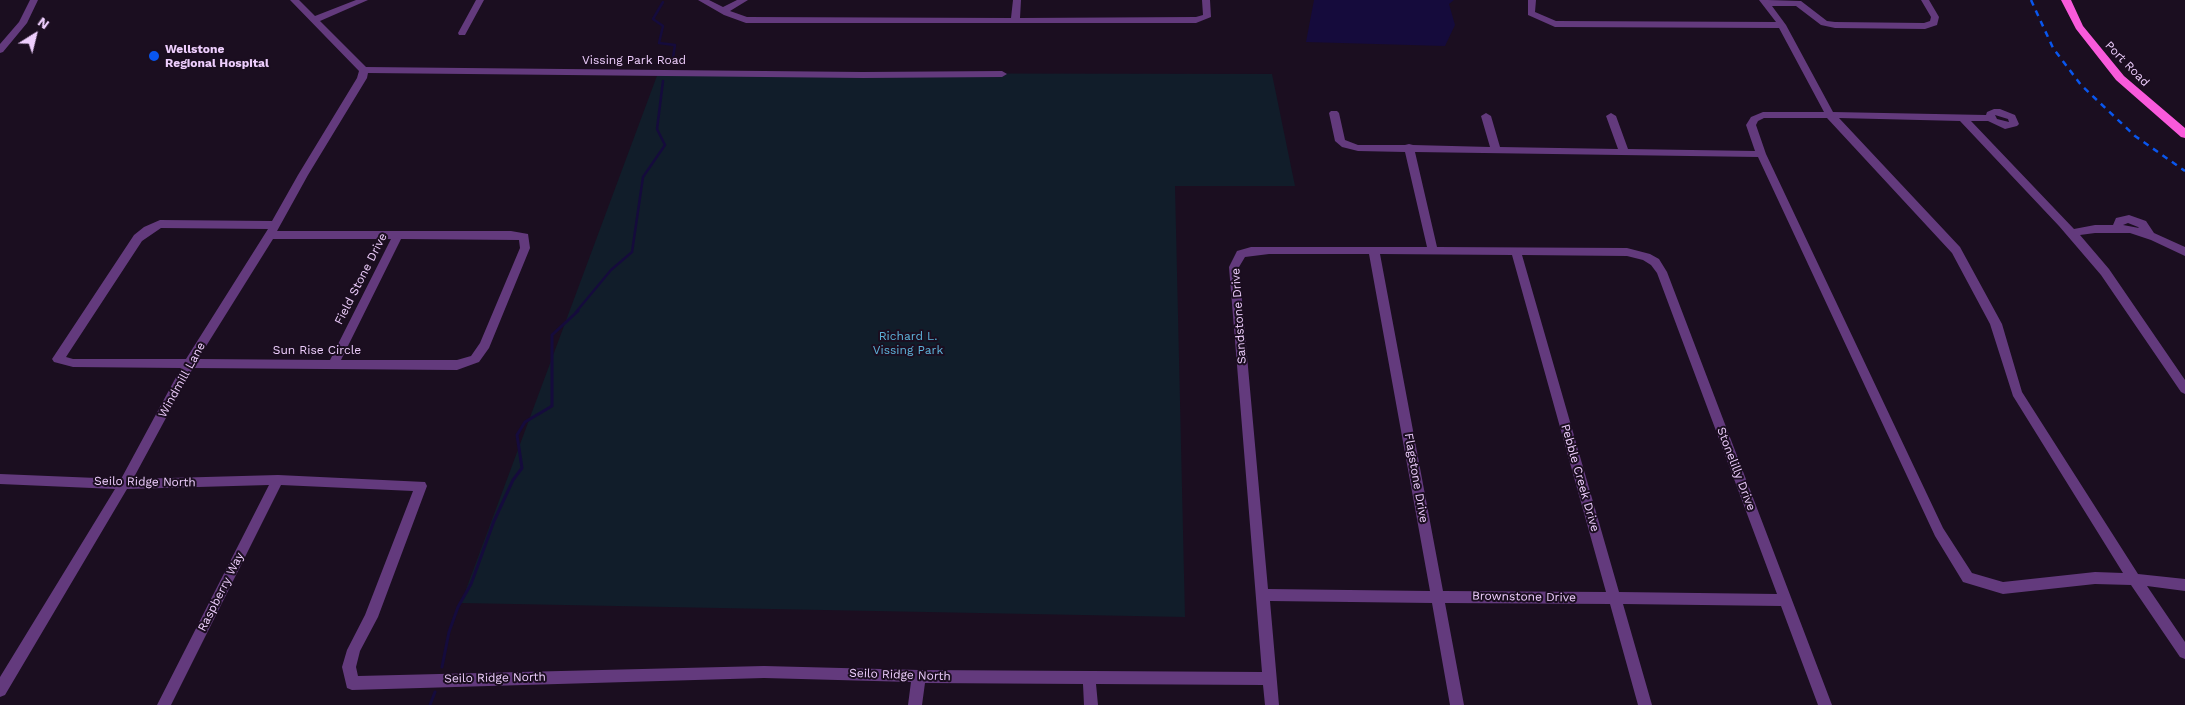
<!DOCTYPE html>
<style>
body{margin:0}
#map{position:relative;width:2185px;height:705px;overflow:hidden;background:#1b0e20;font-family:"Work Sans",sans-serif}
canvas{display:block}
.north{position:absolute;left:10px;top:10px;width:50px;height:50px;-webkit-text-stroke:4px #1b0e20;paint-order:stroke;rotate:36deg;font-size:14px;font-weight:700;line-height:20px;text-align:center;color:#eecefd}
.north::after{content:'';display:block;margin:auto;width:18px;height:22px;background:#eecefd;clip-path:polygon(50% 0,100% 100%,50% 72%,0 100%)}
</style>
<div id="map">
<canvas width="2185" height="705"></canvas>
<div class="north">N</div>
</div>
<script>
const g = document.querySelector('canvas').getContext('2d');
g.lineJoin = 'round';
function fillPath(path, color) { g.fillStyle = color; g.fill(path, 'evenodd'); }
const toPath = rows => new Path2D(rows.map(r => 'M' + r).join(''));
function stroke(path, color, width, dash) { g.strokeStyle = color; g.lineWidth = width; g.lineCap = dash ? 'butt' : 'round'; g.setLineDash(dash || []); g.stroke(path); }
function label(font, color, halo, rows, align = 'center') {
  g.font = font + ' "Work Sans",sans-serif'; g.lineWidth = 4; g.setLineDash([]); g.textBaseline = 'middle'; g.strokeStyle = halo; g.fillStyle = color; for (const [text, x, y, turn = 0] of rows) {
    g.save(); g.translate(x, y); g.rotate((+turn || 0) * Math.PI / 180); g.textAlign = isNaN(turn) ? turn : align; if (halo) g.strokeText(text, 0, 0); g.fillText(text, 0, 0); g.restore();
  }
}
const green = toPath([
 [658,73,1272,74,1295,186,1175,186,1185,617,461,603]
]);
const water = toPath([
 [1314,0,1454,0,1449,4,1455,25,1445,46,1306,42]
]);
const streamFar1 = toPath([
 [663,2,653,19,663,26,659,43,675,45,673,58],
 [576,312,611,270,632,252,643,177,665,145,657,129,663,81]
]);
const stream = toPath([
 [442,667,449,632,458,607,471,584,494,521,513,480,522,468,517,435,525,422,552,406,552,335,578,311],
 [430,705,435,692]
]);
const minor = toPath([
 [30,0,38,0,27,23,3,52,0,53,0,44,19,22,30,0],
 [290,0,299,0,315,16,356,0,368,0,320,21,366,67,863,72,1002,71,1007,74,1002,77,863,78,368,73,367,78,308,175,277,231,511,231,528,234,530,248,489,348,479,362,457,370,193,368,133,479,278,475,425,482,427,486,378,617,360,651,356,667,358,676,764,666,919,670,1262,672,1229,267,1237,251,1251,247,1427,247,1405,152,1358,151,1342,147,1335,141,1329,113,1331,111,1337,111,1339,113,1345,140,1358,145,1405,145,1409,144,1413,145,1490,147,1481,116,1486,113,1491,116,1500,147,1618,149,1606,116,1611,113,1616,116,1628,149,1755,151,1746,125,1751,117,1763,112,1824,112,1779,28,1555,27,1528,15,1528,0,1536,0,1535,12,1556,21,1776,22,1759,0,1768,0,1801,1,1827,21,1835,22,1924,23,1930,21,1931,17,1921,0,1929,0,1939,17,1937,25,1925,29,1835,28,1821,25,1796,6,1772,6,1786,25,1833,112,1986,115,1987,112,1994,109,2000,109,2015,115,2019,124,2017,126,2005,129,1988,121,1971,121,2074,229,2095,225,2113,225,2116,218,2129,215,2146,221,2154,233,2185,247,2185,256,2151,240,2130,233,2095,233,2080,235,2109,269,2185,380,2185,394,2181,392,2101,275,2059,226,1960,121,1839,118,1960,247,2002,324,2022,392,2138,574,2185,579,2185,591,2147,586,2185,642,2185,659,2180,657,2131,585,2095,584,2003,594,1963,582,1935,536,1758,157,1415,152,1437,247,1627,248,1650,254,1659,259,1667,272,1832,705,1818,705,1781,606,1623,604,1652,705,1638,705,1610,604,1445,603,1464,705,1450,705,1432,603,1270,601,1279,705,1265,705,1263,685,1096,684,1098,705,1084,705,1083,684,925,683,922,705,908,705,911,682,764,678,352,690,347,688,342,667,347,650,365,615,413,491,281,485,171,705,157,705,269,485,127,489,5,695,0,697,0,677,115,489,0,484,0,474,121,479,181,368,73,367,54,362,52,359,54,356,134,235,144,227,160,220,272,221,298,175,357,78,359,71,290,0],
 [1995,115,2008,119,2009,122,1997,119,1995,115],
 [1764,118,1827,118,1952,253,1990,324,2013,396,2123,573,2095,572,2003,582,1972,573,1943,528,1766,154,1756,125,1758,121,1764,118],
 [2128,223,2138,227,2139,228,2123,225,2128,223],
 [161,228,268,229,186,359,73,359,66,357,142,241,161,228],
 [273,239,391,239,330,360,198,359,273,239],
 [401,239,519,240,520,248,480,343,471,356,457,360,341,360,401,239],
 [1269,254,1369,254,1430,591,1268,589,1239,267,1245,257,1269,254],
 [1380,254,1512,255,1606,592,1443,591,1380,254],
 [1522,255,1627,256,1643,260,1651,265,1657,273,1777,594,1619,592,1522,255],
 [476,0,484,0,465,35,459,35,458,33,476,0],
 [698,0,709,0,723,7,737,0,748,0,730,11,747,17,1011,18,1013,0,1021,0,1020,18,1196,17,1203,15,1202,0,1210,0,1211,17,1196,23,746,23,724,15,698,0]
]);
const major = toPath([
 [2061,0,2071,0,2083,26,2124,76,2185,128,2185,138,2181,137,2116,80,2076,29,2061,0]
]);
const rail = toPath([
 [2031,0,2053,48,2081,85,2135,136,2185,171]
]);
const markers = [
 [154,56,6,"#0956ee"]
];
const poiNames = [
 ["Wellstone",165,49],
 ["Regional Hospital",165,63]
];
const streetNames = [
 ["Vissing Park Road",634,60],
 ["Port Road",2127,64,46],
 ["Field Stone Drive",361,279,-63],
 ["Sandstone Drive",1239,316,-94],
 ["Sun Rise Circle",317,350],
 ["Windmill Lane",182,380,-61],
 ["Stonelilly Drive",1736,469,69],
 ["Flagstone Drive",1416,478,80],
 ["Pebble Creek Drive",1580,478,74],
 ["Seilo Ridge North",145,482,1],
 ["Raspberry Way",221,592,-63],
 ["Brownstone Drive",1524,597,1],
 ["Seilo Ridge North",900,675,2],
 ["Seilo Ridge North",495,678,-1]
];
const parkNames = [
 ["Richard L.",908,336],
 ["Vissing Park",908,350]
];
fillPath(green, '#111d2a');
fillPath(water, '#150b3c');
stroke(streamFar1, '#150b3c', 2.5);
stroke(stream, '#150b3c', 3);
fillPath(minor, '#633a7d');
fillPath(major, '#f95adb');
stroke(rail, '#0956ee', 2.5, [6, 5.5]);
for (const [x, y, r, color] of markers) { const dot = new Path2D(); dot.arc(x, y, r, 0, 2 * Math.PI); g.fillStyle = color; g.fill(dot); stroke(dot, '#1b0e20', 2); }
label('bold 12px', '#eecefd', '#1b0e20', poiNames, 'left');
label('12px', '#eecefd', '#1b0e20', streetNames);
label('12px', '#5eb3da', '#1b0e20', parkNames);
</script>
